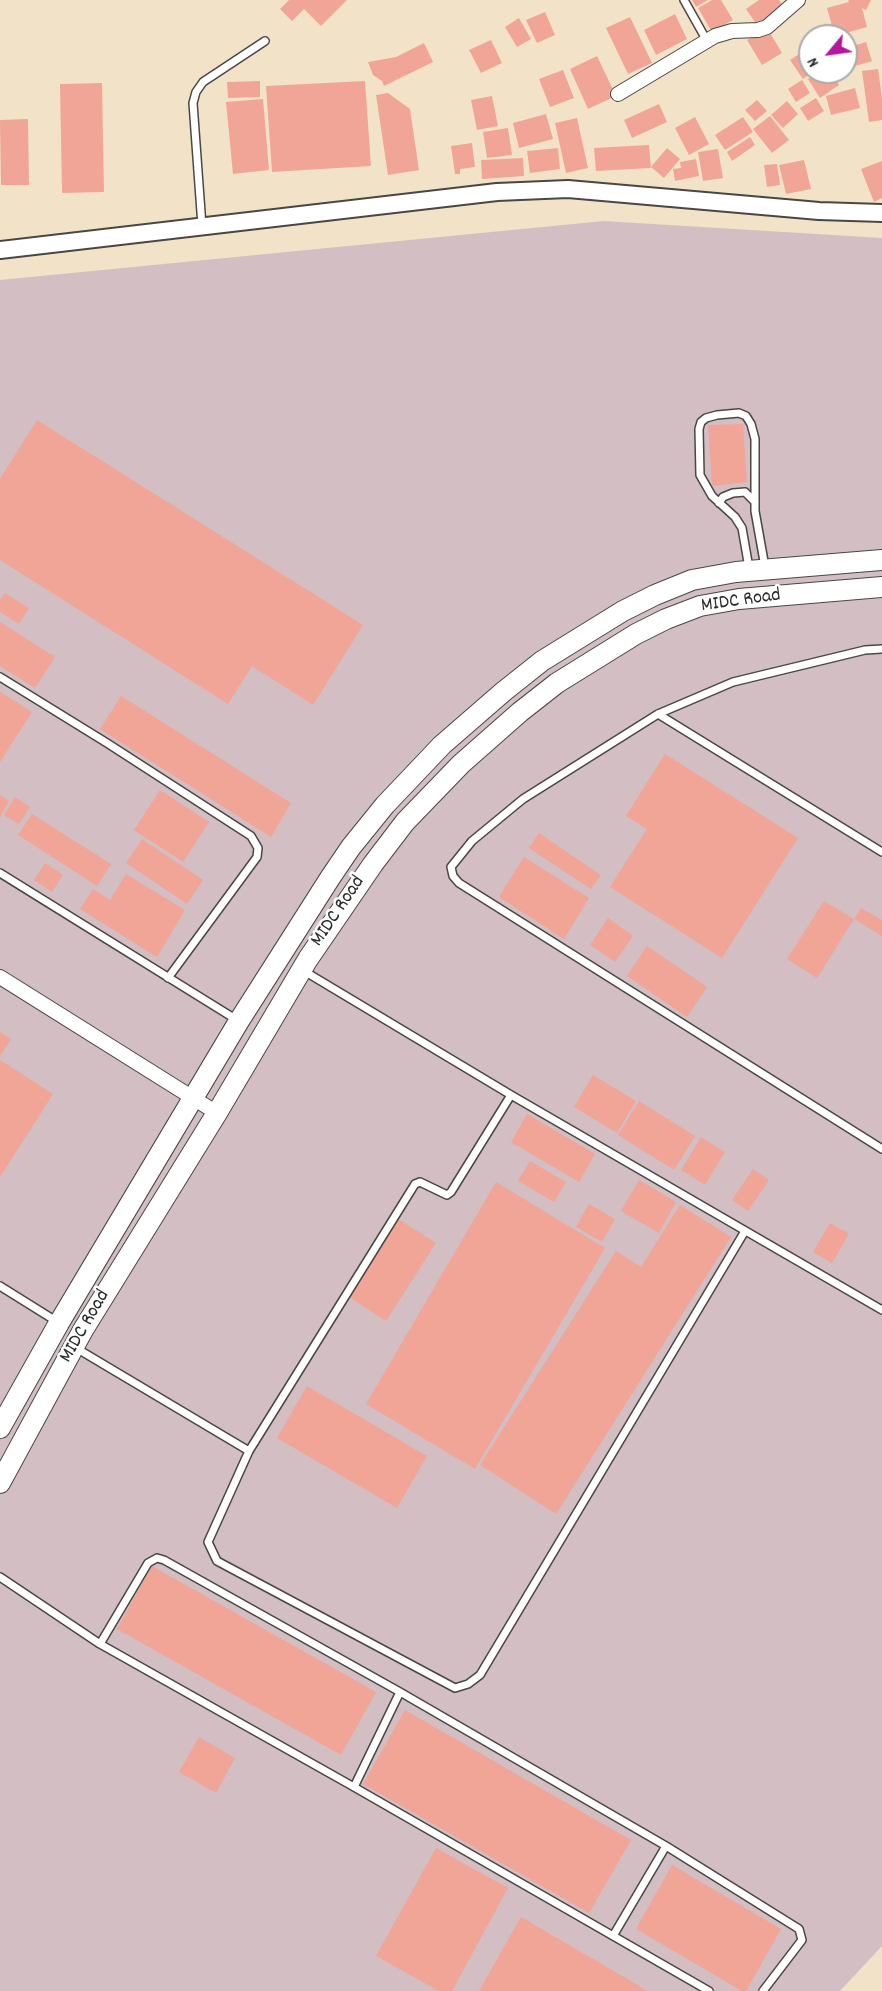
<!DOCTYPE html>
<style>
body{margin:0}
#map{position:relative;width:882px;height:1991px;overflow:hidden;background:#f2e3c8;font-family:Dekko,sans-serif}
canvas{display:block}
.north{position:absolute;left:798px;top:24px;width:60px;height:60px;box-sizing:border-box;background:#fff;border:2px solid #aaa;border-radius:50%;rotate:241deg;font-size:16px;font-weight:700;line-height:24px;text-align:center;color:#2b2b2b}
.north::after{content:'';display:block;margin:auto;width:21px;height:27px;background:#b5179e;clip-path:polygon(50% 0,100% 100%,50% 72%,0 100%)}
</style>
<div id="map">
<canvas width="882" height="1991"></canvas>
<div class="north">N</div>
</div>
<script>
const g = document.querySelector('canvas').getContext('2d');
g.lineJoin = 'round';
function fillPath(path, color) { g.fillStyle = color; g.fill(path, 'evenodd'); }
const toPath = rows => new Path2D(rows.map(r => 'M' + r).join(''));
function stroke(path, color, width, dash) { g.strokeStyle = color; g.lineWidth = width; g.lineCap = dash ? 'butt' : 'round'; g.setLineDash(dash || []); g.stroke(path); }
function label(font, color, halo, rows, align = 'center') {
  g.font = font + ' Dekko,sans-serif'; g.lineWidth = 5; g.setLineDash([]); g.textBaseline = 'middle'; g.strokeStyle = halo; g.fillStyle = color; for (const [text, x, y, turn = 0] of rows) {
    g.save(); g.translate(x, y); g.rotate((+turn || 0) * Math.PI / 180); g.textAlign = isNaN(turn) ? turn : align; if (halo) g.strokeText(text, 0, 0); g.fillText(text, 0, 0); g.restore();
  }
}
const industrial = toPath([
 [604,221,882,238,882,1946,840,1991,0,1991,0,280]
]);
const building = toPath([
 [289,0,347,0,321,26,304,9,292,21,280,9],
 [692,0,708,0,696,7],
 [712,0,721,0,733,20,712,32,698,8],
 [759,0,779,0,786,10,759,28,746,9],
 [848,0,871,0,866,10,862,8,867,27,835,36,827,8,849,2],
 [545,12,555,35,537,43,526,20],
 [675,14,687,39,656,55,644,30],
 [630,17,652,63,628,74,606,28],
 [519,18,531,39,517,47,505,27],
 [767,28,782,53,762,65,747,40],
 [491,40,502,63,481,73,469,50],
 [866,42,872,61,855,66,849,47],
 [424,43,433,62,384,86,382,81,373,75,368,62,396,57],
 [808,48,810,52,810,74,803,79,790,60],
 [597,56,616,96,588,109,570,69],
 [878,69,882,98,882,120,869,122,862,71],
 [563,70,574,98,550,107,539,79],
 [818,72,831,72,839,85,820,98,808,79],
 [802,80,810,93,796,102,788,89],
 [260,81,260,97,228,98,227,82],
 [365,81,371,166,272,172,266,86],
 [102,83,104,192,62,193,60,84],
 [855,88,860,108,831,115,826,96],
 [388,93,410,109,419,170,388,175,376,95],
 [492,96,498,126,477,130,471,100],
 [816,98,824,111,808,121,800,108],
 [263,99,269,170,233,174,226,102],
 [757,100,767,111,755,121,745,110],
 [787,101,798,114,783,128,771,115],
 [659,104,667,122,632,138,624,120],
 [546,114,553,139,519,148,513,123],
 [770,116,789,140,772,153,753,129],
 [695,117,709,144,689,155,675,128],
 [743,117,753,132,725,150,715,135],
 [577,118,588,168,566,173,555,123],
 [28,119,29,185,1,185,0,120],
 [508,128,512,155,487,158,483,132],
 [750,137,755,145,732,161,727,152],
 [472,143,475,167,460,169,460,174,455,174,451,146],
 [649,145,651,168,596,171,594,148],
 [558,148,560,169,530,173,527,151],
 [667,148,680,159,664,178,651,167],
 [718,149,723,178,703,181,698,152],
 [523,158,524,176,482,179,481,160],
 [696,159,699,176,675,181,673,169,681,168,680,162],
 [804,160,811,189,786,194,779,165],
 [882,161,882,198,874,202,861,169],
 [777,164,780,185,767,187,764,165],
 [37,420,363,625,313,705,252,666,228,704,0,560,0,479],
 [743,424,747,482,712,486,708,425],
 [5,593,29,608,19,624,0,612,0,600],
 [0,622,55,657,35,688,0,666],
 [0,692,32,712,0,762],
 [121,696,291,803,271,837,100,729],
 [665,754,798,838,722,958,610,887,647,829,626,816],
 [160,790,209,822,183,862,134,830],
 [0,795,9,801,0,817],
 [15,797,30,807,19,824,4,815],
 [32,814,111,864,97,886,18,835],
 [539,833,601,875,591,889,529,848],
 [142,839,203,880,187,904,126,863],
 [524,857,589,898,564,939,499,897],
 [45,863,63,875,52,892,34,880],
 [126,874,185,910,157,957,80,909,93,889,110,900],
 [824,901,854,919,817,978,787,959],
 [861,908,882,920,882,936,854,919],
 [608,918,633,936,615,962,590,945],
 [647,946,707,987,687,1017,627,976],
 [0,1032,11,1039,0,1056],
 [0,1060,53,1094,0,1177],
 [593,1075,636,1101,617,1133,574,1107],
 [639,1101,695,1136,674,1170,618,1135],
 [527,1114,595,1154,579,1182,511,1142],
 [701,1137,725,1152,705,1185,681,1170],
 [530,1161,566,1182,554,1202,518,1181],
 [753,1169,769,1180,748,1211,732,1200],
 [639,1180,676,1202,659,1233,621,1211],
 [496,1182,605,1248,475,1469,366,1404],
 [589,1204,615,1219,602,1242,576,1227],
 [680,1205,731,1237,556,1514,480,1465,616,1251,641,1267],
 [398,1219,436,1243,386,1321,349,1297],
 [830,1223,849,1234,832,1263,813,1252],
 [307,1386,427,1456,397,1508,277,1438],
 [152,1566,376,1692,341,1755,117,1629],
 [405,1710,631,1840,589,1913,363,1784],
 [199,1737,235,1758,216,1793,179,1772],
 [436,1848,508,1888,452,1991,439,1991,376,1956],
 [672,1865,781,1929,746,1991,742,1991,636,1929],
 [521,1917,648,1991,479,1991]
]);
const service = toPath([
 [684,0,707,41],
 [202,226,193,103,196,92,203,82,265,41],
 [719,503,723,497,733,493,745,492,755,502],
 [749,568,742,528,735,517,712,496,700,475,699,429,701,422,706,418,717,415,739,413,746,416,751,424,755,439,755,511,765,567],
 [882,649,865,650,733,682,658,714,523,799,472,841,451,867,453,876,459,883,882,1149],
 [0,677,107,743,251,836,258,848,257,857,168,978],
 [658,714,882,852],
 [0,873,237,1020],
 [304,971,511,1095,882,1310],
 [511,1095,451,1192,447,1195,420,1182,415,1184,249,1451,208,1542,217,1561,455,1688,468,1684,480,1675,745,1231],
 [0,1286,56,1321],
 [76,1348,249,1451],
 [0,1577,100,1644,354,1787,709,1991],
 [100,1644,148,1563,157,1558,164,1560,400,1692,666,1846,799,1929,802,1940,763,1991],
 [354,1787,400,1692],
 [613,1936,666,1846]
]);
const minor = toPath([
 [618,94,715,36,732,31,758,30,767,27,798,0],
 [0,977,217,1113]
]);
const tertiary = toPath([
 [0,250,497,192,568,189,819,211,882,213]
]);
const secondary = toPath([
 [0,1428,59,1323,239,1021,330,878,351,847,385,805,442,745,503,692,542,661,623,611,655,595,692,580,736,572,882,560],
 [0,1483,83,1330,217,1113,308,959,373,864,405,822,461,764,520,712,557,683,636,634,666,619,700,606,739,599,882,587]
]);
const streetNames = [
 ["MIDC Road",741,602,-8],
 ["MIDC Road",339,912,-56],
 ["MIDC Road",86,1327,-60]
];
fillPath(industrial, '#d2bec3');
fillPath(building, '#f1a597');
stroke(service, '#494743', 10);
stroke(minor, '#494743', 16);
stroke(tertiary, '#494743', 20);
stroke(secondary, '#494743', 22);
stroke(service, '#fff', 7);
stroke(minor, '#fff', 14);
stroke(tertiary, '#fff', 16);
stroke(secondary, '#fff', 20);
label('20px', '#2b2b2b', '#fff', streetNames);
</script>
